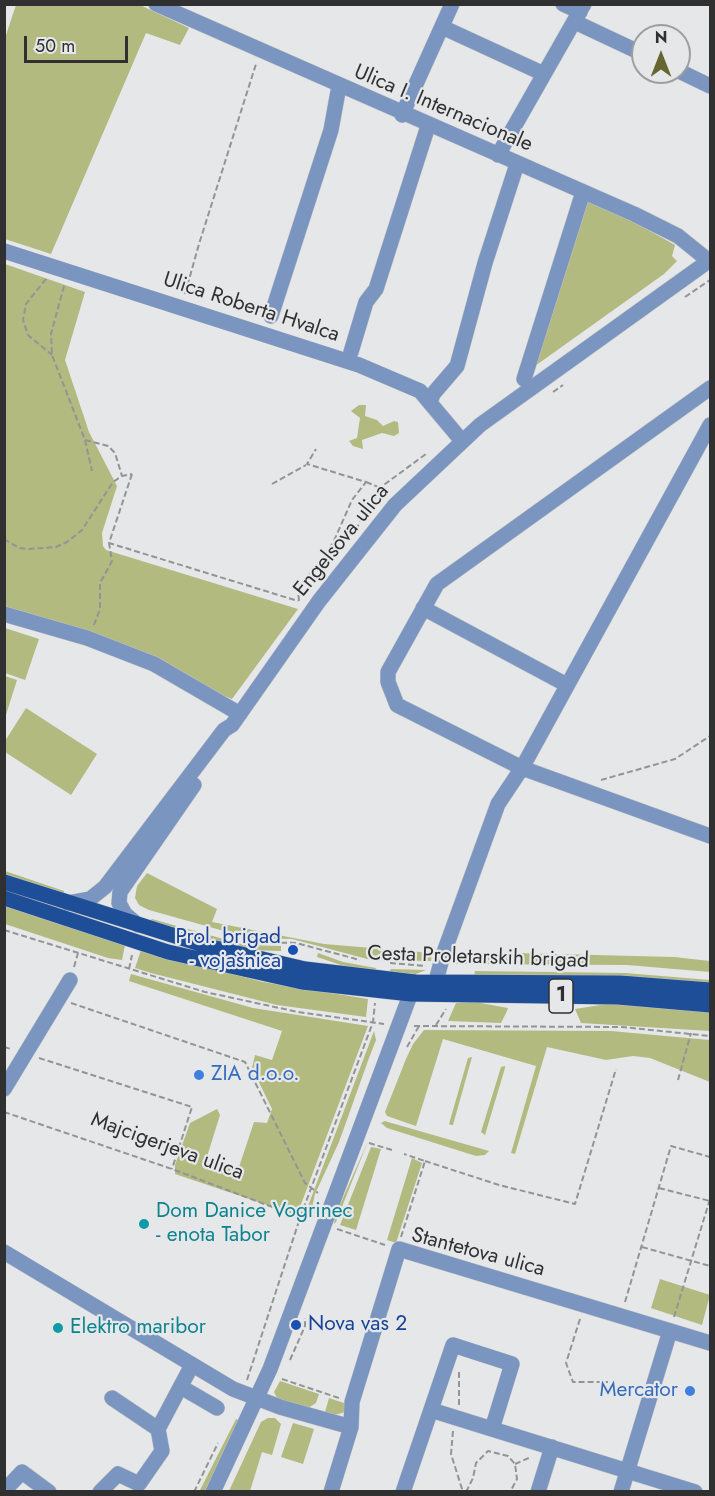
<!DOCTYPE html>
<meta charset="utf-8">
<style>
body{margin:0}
#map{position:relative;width:715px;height:1496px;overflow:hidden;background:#e6e7e9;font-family:Jost,sans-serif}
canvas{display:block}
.frame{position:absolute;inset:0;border:6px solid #303031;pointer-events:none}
.north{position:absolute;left:631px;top:24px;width:60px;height:60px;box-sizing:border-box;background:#e6e7e9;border:2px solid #9d9e9f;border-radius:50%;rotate:0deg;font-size:16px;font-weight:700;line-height:24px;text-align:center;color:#303031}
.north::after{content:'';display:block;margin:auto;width:21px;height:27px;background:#676532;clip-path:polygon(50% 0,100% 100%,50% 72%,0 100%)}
.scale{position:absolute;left:24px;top:36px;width:104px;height:27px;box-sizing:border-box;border:3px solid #303031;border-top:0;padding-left:8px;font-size:18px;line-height:21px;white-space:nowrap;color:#303031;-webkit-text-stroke:4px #e6e7e9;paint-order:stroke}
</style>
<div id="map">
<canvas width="715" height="1496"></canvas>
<div class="frame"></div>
<div class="north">N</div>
<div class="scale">50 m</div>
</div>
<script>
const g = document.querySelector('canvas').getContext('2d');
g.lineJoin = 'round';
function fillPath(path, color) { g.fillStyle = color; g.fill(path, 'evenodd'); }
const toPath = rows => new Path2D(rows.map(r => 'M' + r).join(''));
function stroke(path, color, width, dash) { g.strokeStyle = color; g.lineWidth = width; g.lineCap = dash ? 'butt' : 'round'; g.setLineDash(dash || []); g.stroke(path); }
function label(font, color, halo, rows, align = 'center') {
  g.font = font + ' Jost,sans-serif'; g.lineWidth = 4.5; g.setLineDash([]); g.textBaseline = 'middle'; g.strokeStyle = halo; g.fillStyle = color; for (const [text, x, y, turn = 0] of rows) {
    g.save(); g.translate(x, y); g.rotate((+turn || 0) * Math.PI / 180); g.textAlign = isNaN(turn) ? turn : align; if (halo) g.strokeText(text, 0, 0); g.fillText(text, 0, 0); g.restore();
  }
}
const green = toPath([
 [16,5,140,5,189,28,180,45,146,33,51,254,5,239,4,41],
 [583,199,627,218,675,245,672,256,677,261,664,274,528,371],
 [5,264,85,292,65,360,89,432,117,486,102,533,103,546,106,550,298,609,232,699,5,609],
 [359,405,366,405,365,416,377,420,383,426,394,421,398,422,399,433,394,436,382,433,362,440,363,449,353,446,349,441,357,438,360,418,351,411],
 [5,628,39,639,25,680,5,673],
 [5,676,17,680,5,718,4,676],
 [26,708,97,754,71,795,5,752,5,741],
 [5,871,64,891,64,894,5,875],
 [147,873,217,909,212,922,324,944,432,953,431,961,371,960,292,939,249,938,149,910,139,905,135,898,137,886],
 [5,906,125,945,122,960,108,958,5,924],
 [152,919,245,945,281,946,281,951,244,950,150,921],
 [141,950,263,982,368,999,366,1017,277,1005,151,973,135,968],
 [476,952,674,957,710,961,710,972,627,965,454,964,454,956],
 [318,953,343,962,376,968,375,971,344,966,317,957],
 [391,969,425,970,426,970,416,974,389,972],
 [475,971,625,973,710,980,710,984,474,976],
 [131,974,253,1008,368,1026,297,1215,175,1174,175,1165,190,1123,217,1109,220,1115,206,1160,238,1170,254,1122,267,1123,272,1109,252,1068,255,1055,272,1060,282,1031,129,981],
 [475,1002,508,1008,507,1011,501,1023,448,1021,456,1003],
 [613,1003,710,1011,710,1031,581,1023,575,1009],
 [424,1030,611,1031,710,1040,710,1082,650,1058,633,1056,606,1060,547,1047,515,1154,511,1153,536,1066,443,1039,416,1126,387,1116,385,1112,406,1059,413,1044],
 [374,1031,376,1040,369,1058,339,1142,315,1194,310,1217,307,1217,305,1214],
 [472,1057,453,1125,451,1125,449,1124,468,1058],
 [505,1066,505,1068,485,1135,481,1132,501,1067],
 [385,1121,388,1122,489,1151,485,1155,476,1156,387,1128,381,1123],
 [368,1141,336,1222,334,1224,335,1216],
 [371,1147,381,1149,356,1230,340,1225],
 [412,1158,422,1163,396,1243,387,1240],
 [660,1279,710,1295,702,1325,651,1308],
 [280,1381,319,1394,316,1403,308,1408,300,1407,277,1398,274,1392],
 [329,1398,347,1404,345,1412,332,1416,325,1412],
 [268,1418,275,1418,281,1424,272,1455,262,1452,250,1491,229,1491,261,1422],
 [236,1419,238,1420,205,1491,199,1492],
 [293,1423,314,1429,303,1464,281,1457]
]);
const path = toPath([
 [46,279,26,304,23,320,28,335,52,355],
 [64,286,51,334,52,355,85,440,108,446,115,453,122,476],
 [185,294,199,244,256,64],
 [685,297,710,280],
 [553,392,563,385],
 [85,440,92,471],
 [132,474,109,543,298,601],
 [366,482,383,489],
 [272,484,306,465],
 [356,530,365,511,385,484,426,454],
 [4,539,19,548,29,549,56,547,67,542,82,530,113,482,122,476,132,474],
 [299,601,298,590,333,543,352,500,366,482,307,464,316,449],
 [94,625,100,609,100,583,112,561,109,543],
 [601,780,675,759,710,736],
 [4,930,205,992,298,1012,384,1024],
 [254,942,296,943,360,960],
 [390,963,426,966],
 [74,967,78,953],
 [129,969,132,955],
 [71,1003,245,1062,305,1183,318,1193],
 [436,1025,446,1009],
 [414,1026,622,1027,710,1036],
 [4,1047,11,1049],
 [407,1047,419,1026],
 [39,1058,192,1107,172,1169],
 [678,1080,691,1033],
 [4,1112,172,1169,309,1221],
 [369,1143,392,1150],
 [425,1161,499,1185,575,1204,616,1069],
 [659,1188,710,1201],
 [337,1229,385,1245],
 [401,1237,425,1161,404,1154],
 [642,1247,710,1266],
 [625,1302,671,1146,710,1157],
 [674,1317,710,1199],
 [580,1319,566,1363,573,1382,608,1382],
 [290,1360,305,1326,305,1318],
 [282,1379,339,1398],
 [247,1380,300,1218,373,1022,375,1003],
 [459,1405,459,1372],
 [453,1431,451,1454,463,1492],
 [515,1464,531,1457],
 [194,1492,218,1443],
 [466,1492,473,1478,476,1463,488,1451,508,1456,515,1464,517,1479,510,1492]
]);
const minor = toPath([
 [156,4,634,214,678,236,709,261],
 [563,4,580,12],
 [575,22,643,54],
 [442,27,544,74],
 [679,71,710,86],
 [402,115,452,4],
 [498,155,584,4],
 [4,251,359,365,420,391,462,441],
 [271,316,331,130,339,86],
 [351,352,366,302,376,289,428,126],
 [524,379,583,192],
 [710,388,437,584,388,672,388,682,397,705,522,768,710,836],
 [430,403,433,394,457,366,485,263,517,164],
 [423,608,567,685],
 [4,614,87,638,154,664,240,714],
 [68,903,90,899,105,887,224,730,232,725,319,601,395,505,480,425,710,260],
 [138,925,125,914,119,903,120,892,194,785],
 [433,992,443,955,498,804,522,768,710,425],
 [4,1089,70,980],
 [4,1252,233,1389,280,1407,351,1427],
 [181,1387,217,1408],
 [112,1398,158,1429,192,1365],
 [431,1410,492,1429],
 [4,1491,22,1472,49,1492],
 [100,1492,118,1474,139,1484,162,1451,158,1429],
 [213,1492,270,1369,415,982],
 [331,1492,351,1427,352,1402,399,1249,710,1343],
 [403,1492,453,1345,512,1364,492,1429,695,1492],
 [538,1492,552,1447],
 [621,1492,670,1331]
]);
const major = toPath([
 [4,882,207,946,305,969,415,982,620,983,710,990],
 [4,898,168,952,302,982,411,994,618,997,710,1005]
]);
const markers = [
 [293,950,6,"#1a4fb4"],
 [199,1075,6,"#3f7fe0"],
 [144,1224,6,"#0f9aa8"],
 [296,1325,6,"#1a4fb4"],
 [58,1328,6,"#0f9aa8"],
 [690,1391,6,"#3f7fe0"]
];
const shields = [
 [561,996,24]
];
const shieldNames = [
 ["1",561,996]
];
const streetNames = [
 ["Ulica I. Internacionale",443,109,23],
 ["Ulica Roberta Hvalca",251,308,18],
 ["Engelsova ulica",342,541,-51],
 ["Cesta Proletarskih brigad",478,958,2],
 ["Majcigerjeva ulica",167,1147,20],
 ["Stantetova ulica",478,1253,15]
];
const transitNames = [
 ["Prol. brigad",281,938],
 ["- vojašnica",281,962],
 ["Nova vas 2",308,1325,"left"]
];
const shopNames = [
 ["ZIA d.o.o.",211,1075],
 ["Mercator",678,1391,"right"]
];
const cultureNames = [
 ["Dom Danice Vogrinec",156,1212],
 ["- enota Tabor",156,1236],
 ["Elektro maribor",70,1328]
];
fillPath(green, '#b2ba80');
stroke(minor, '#c2c2c4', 16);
stroke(major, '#c2c2c4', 16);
stroke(path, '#939495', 2, [6, 3]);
stroke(minor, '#7a95bf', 15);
stroke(major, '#1d4e97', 15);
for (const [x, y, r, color] of markers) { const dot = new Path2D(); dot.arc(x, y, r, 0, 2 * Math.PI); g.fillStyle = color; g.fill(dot); stroke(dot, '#e6e7e9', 2); }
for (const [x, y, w] of shields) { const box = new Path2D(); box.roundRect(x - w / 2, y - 17, w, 34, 4.5); g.fillStyle = '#e6e7e9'; g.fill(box); stroke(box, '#303031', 1.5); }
label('bold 20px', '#303031', null, shieldNames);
label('21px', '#303031', '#e6e7e9', streetNames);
label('21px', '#164399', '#e6e7e9', transitNames, 'right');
label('21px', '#366cbe', '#e6e7e9', shopNames, 'left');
label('21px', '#0d838f', '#e6e7e9', cultureNames, 'left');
</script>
